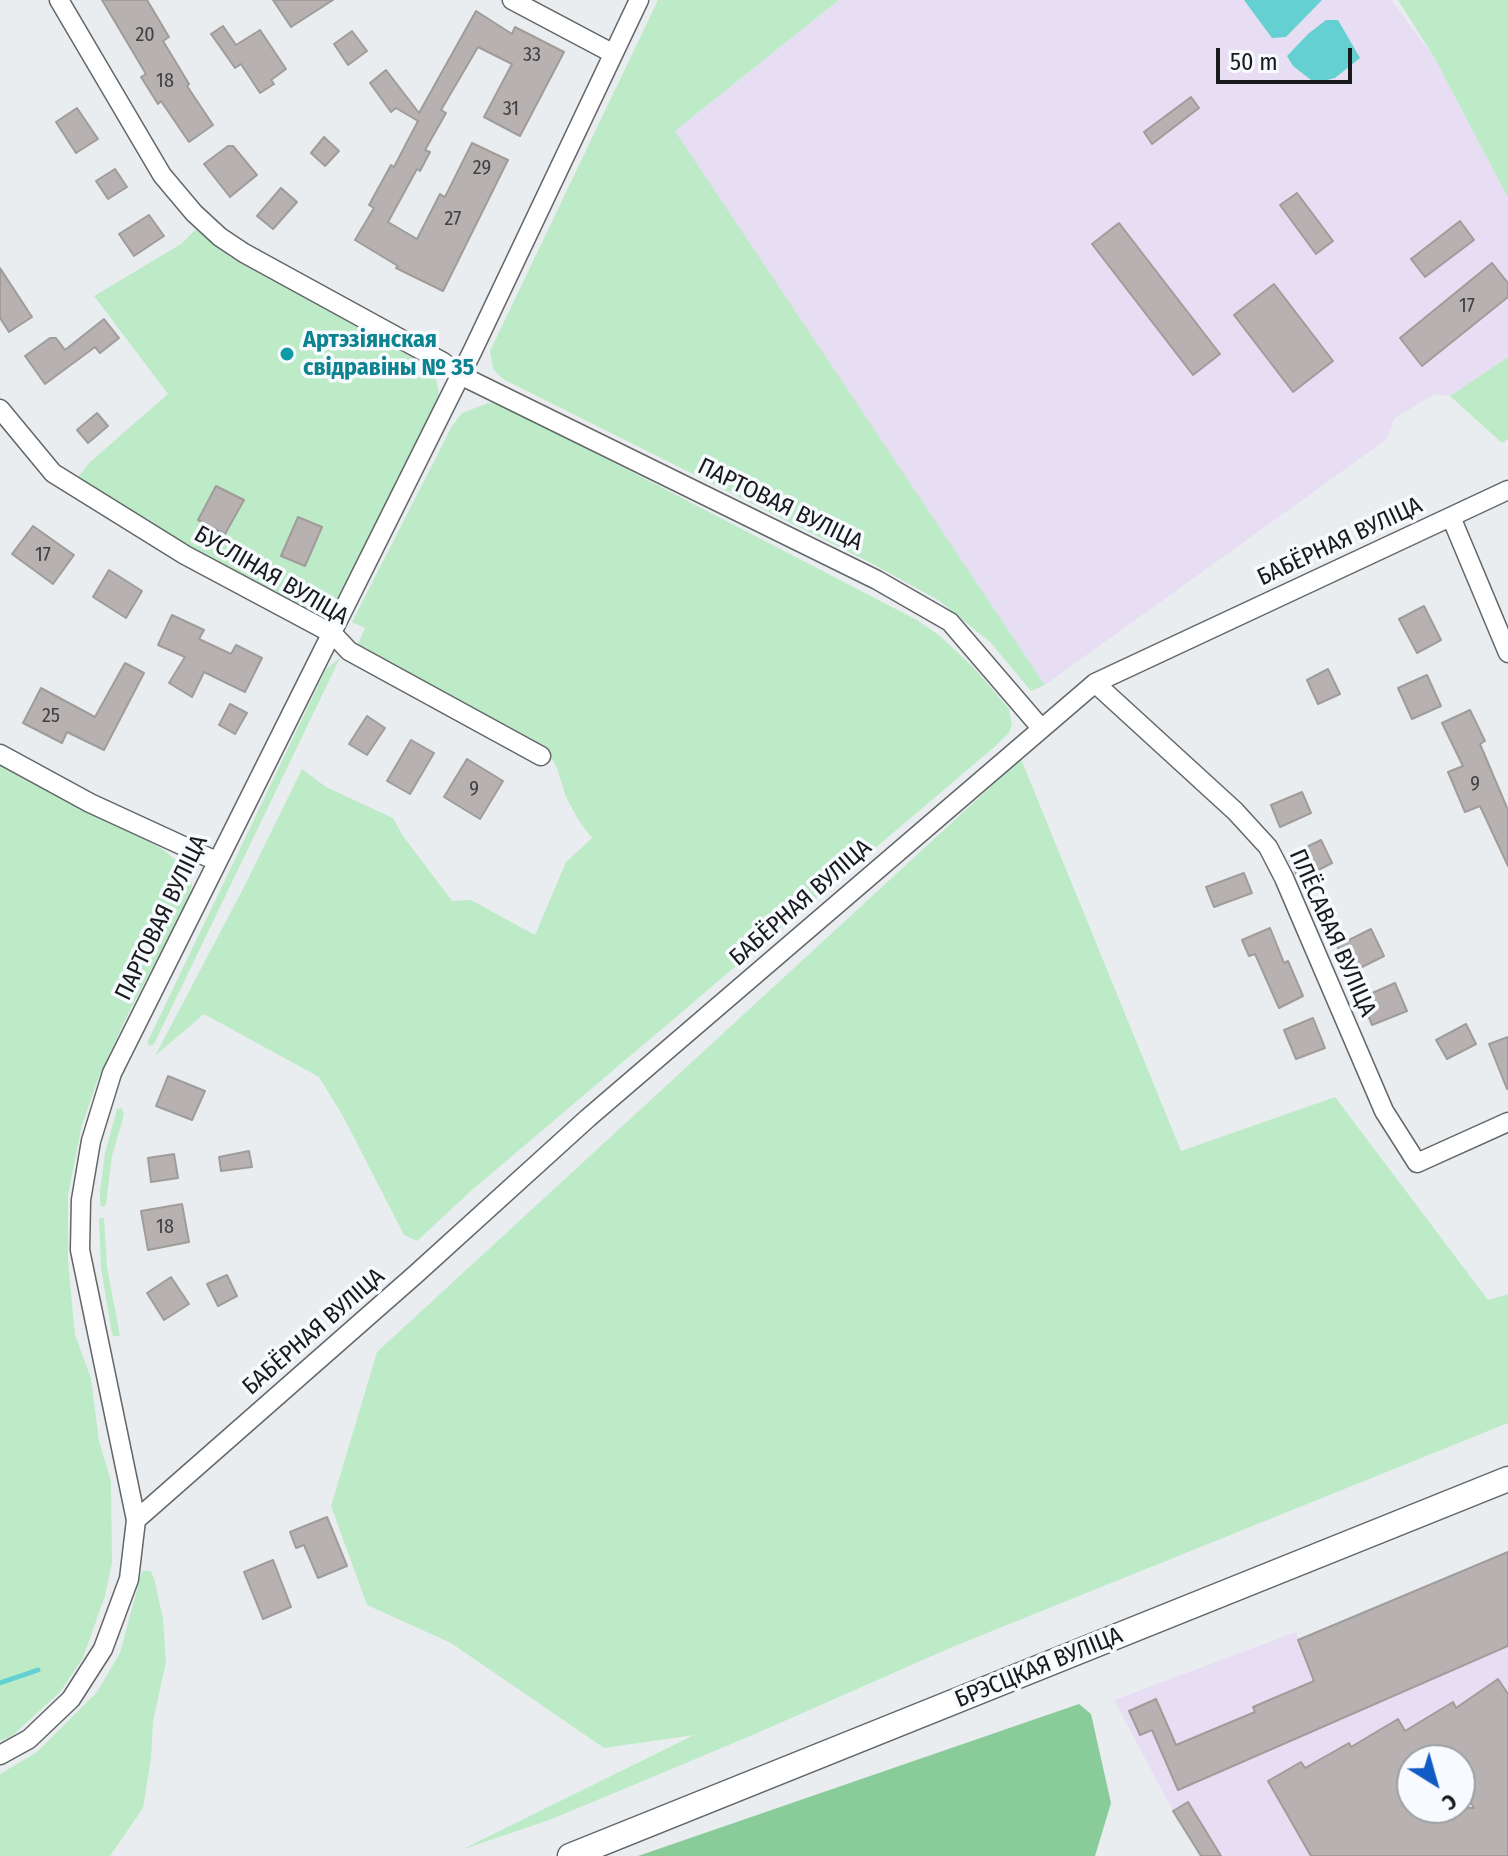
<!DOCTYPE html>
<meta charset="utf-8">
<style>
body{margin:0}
#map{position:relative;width:1508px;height:1856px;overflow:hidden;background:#e9edf0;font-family:"Fira Sans Condensed",sans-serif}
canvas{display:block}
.north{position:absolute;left:1396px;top:1744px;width:80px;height:80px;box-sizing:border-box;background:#f7fafe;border:2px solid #9ea0a3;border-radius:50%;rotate:143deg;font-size:22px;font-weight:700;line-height:32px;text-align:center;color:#181a1b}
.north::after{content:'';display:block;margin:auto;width:28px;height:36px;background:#105bc5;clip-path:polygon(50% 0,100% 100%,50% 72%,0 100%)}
.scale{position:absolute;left:1216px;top:48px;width:136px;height:36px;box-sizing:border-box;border:4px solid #181a1b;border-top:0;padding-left:10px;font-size:24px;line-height:28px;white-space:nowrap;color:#181a1b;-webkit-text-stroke:6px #f7fafe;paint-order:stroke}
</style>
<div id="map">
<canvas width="1508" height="1856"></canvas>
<div class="north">С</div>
<div class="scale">50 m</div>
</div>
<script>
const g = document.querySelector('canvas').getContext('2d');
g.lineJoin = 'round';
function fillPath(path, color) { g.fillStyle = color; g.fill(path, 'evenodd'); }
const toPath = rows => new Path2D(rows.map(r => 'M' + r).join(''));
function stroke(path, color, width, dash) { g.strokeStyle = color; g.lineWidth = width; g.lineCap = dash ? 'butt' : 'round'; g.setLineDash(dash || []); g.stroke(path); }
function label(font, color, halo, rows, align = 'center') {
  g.font = font + ' "Fira Sans Condensed",sans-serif'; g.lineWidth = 7; g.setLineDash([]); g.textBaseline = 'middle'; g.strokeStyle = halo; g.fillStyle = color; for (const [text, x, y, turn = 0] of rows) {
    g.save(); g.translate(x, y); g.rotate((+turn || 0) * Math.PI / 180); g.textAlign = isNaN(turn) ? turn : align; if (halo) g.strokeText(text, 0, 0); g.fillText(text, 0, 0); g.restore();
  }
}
const industrial = toPath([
 [839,0,1391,0,1434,57,1508,198,1508,357,1450,396,1434,394,1394,419,1387,439,1045,685,675,131],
 [1508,1552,1508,1856,1201,1856,1173,1811,1114,1700,1296,1632,1299,1640],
 [1412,1760,1460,1760,1460,1808,1412,1808]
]);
const green = toPath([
 [658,0,839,0,675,131,1045,685,1031,691,990,642,938,600,869,562,503,379,493,369,490,351],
 [1398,0,1508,0,1508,198,1434,57],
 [196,229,230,257,432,368,437,383,439,396,433,408,333,607,323,617,316,618,179,545,78,477,90,462,168,394,94,296,181,244],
 [1508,357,1508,439,1502,443,1450,396],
 [488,403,503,405,917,620,940,636,974,668,1009,709,1012,725,1009,733,992,749,472,1190,417,1241,404,1235,344,1118,319,1077,204,1014,155,1056,245,885,302,769,326,787,393,818,403,836,452,901,471,900,535,935,566,862,592,838,579,821,566,797,557,768,548,752,358,644,365,628,352,622,452,426,462,413],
 [340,658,154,1044,150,1046,147,1043,326,669],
 [1021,759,1181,1151,1335,1097,1488,1300,1508,1294,1508,1423,950,1648,755,1734,552,1819,461,1850,694,1735,604,1748,451,1643,367,1605,331,1506,377,1352],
 [0,763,161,848,189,871,192,886,189,899,128,1014,98,1079,82,1125,68,1195,68,1261,75,1335,91,1378,99,1441,111,1481,112,1563,105,1596,83,1658,60,1692,12,1736,0,1741],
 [122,1108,124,1115,112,1156,106,1204,103,1207,100,1205,100,1191,105,1153,117,1109],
 [104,1218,107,1267,120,1336,113,1336,111,1329,101,1267,99,1218],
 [142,1571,151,1571,155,1582,163,1619,166,1662,153,1722,151,1758,143,1808,110,1856,0,1856,0,1774,37,1752,97,1692,120,1653]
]);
const forest = toPath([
 [1079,1704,1091,1714,1111,1803,1095,1856,638,1856]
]);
const water = toPath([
 [1244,0,1322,0,1286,37,1272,38],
 [1326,20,1338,20,1360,58,1335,78,1315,83,1293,66,1287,56,1308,34]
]);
const stream = toPath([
 [0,1683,38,1670]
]);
const building = toPath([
 [102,0,147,0,169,37,163,41,189,84,187,86,213,125,189,142,161,101,158,104,141,77,146,74,102,0],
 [273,0,333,0,291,27,273,0],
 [476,11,512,34,515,27,564,52,520,136,484,117,512,64,478,47,441,110,446,113,425,150,430,152,420,171,417,169,388,222,417,239,440,194,445,197,472,143,508,160,443,291,396,268,398,266,355,240,374,208,369,205,391,165,394,167,418,121,396,108,391,112,370,83,386,70,419,113,476,11],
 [223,26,236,45,260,30,286,69,271,80,274,84,260,93,241,64,235,68,211,34,223,26],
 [352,31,367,51,348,65,334,44,352,31],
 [1191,97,1199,108,1152,144,1144,132,1191,97],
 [77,108,98,139,76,153,56,122,77,108],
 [324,137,339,151,325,166,311,153,324,137],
 [228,146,233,146,257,175,230,197,204,164,228,146],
 [115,169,127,187,108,199,96,181,115,169],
 [281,188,297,202,273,229,257,216,281,188],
 [1297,193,1333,241,1316,254,1280,205,1297,193],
 [149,215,164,236,134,256,119,234,149,215],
 [1460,221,1474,240,1425,277,1411,259,1460,221],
 [1119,223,1220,354,1193,375,1092,244,1119,223],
 [1492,263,1508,283,1508,297,1422,366,1400,338,1492,263],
 [0,268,32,317,9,332,0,318,0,268],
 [1274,284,1333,361,1293,392,1234,315,1274,284],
 [104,319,119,338,100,353,95,347,45,384,25,356,50,338,56,338,65,350,104,319],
 [97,413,108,426,88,443,77,430,97,413],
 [216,486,244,500,225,534,198,520,216,486],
 [298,517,322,527,305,566,281,556,298,517],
 [33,526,74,555,53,584,12,554,33,526],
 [109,570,142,591,126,618,93,597,109,570],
 [1424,606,1441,640,1417,653,1399,619,1424,606],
 [172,615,204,630,199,639,231,654,236,645,262,658,245,692,204,672,192,697,169,683,185,657,158,645,172,615],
 [125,663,144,673,104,750,67,732,62,743,23,723,41,688,95,717,125,663],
 [1328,669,1340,694,1318,704,1307,680,1328,669],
 [1427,675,1441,706,1412,719,1398,688,1427,675],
 [230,704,247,713,235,734,219,725,230,704],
 [1470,710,1485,741,1480,744,1508,810,1508,866,1480,806,1465,812,1448,772,1463,766,1442,723,1470,710],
 [367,716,385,728,367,755,349,744,367,716],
 [411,740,434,753,410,794,387,781,411,740],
 [467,759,503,781,480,819,444,797,467,759],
 [1302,792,1311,813,1280,827,1271,805,1302,792],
 [1321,840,1332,863,1299,880,1288,856,1321,840],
 [1244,873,1252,893,1214,907,1206,887,1244,873],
 [1270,928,1284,963,1288,961,1303,996,1279,1008,1255,954,1249,956,1242,940,1270,928],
 [1371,929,1384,956,1350,973,1337,946,1371,929],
 [1395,983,1407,1011,1372,1025,1361,998,1395,983],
 [1313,1018,1325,1048,1296,1059,1284,1030,1313,1018],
 [1466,1024,1476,1044,1447,1059,1436,1040,1466,1024],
 [1508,1037,1508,1089,1507,1089,1489,1044,1508,1037],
 [168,1076,205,1091,192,1120,156,1106,168,1076],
 [249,1151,252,1167,221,1171,219,1157,249,1151],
 [174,1154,178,1178,151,1182,148,1158,174,1154],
 [182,1204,189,1242,148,1250,141,1211,182,1204],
 [227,1275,237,1296,218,1306,207,1284,227,1275],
 [171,1277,189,1304,164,1320,147,1293,171,1277],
 [327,1517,347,1566,318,1578,304,1545,296,1548,290,1532,327,1517],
 [1508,1552,1508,1646,1178,1790,1152,1730,1140,1735,1129,1711,1156,1699,1176,1745,1255,1712,1253,1707,1314,1681,1298,1640,1508,1552],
 [273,1560,291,1607,263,1619,244,1572,273,1560],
 [1498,1679,1508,1694,1508,1856,1311,1856,1268,1781,1301,1762,1305,1768,1349,1743,1351,1747,1398,1719,1405,1731,1453,1702,1456,1708,1498,1679],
 [1412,1760,1460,1760,1460,1784,1474,1808,1412,1808,1412,1760],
 [1188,1802,1221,1856,1201,1856,1173,1811,1188,1802]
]);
const minor = toPath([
 [59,0,162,175,194,213,220,237,244,253,443,362,460,375,877,580,950,622,1041,728],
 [512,0,612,53],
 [0,409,53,473,185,555,333,634,349,651,541,756],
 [1451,517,1508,653],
 [1095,683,1235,811,1268,847,1284,878,1384,1111,1417,1163,1508,1122],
 [0,754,90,803,216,861],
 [136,1520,416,1274,588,1118,1095,683,1508,490],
 [0,1755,29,1739,71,1699,103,1649,129,1579,136,1520,80,1250,81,1200,91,1141,112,1073,473,350,639,0]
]);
const major = toPath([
 [570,1856,1508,1479]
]);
const markers = [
 [287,354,8,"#0f9aa8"]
];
const numberNames = [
 ["20",145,35],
 ["33",532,55],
 ["18",165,81],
 ["31",511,109],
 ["29",482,168],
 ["27",453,219],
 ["17",1467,306],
 ["17",43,555],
 ["25",51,716],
 ["9",1475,784],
 ["9",474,789],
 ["18",165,1227]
];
const cultureNames = [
 ["Артэзіянская",303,340],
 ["свідравіны № 35",303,368]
];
const streetNames = [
 ["ПАРТОВАЯ ВУЛІЦА",780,505,26],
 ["БАБЁРНАЯ ВУЛІЦА",1340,542,-25],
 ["БУСЛІНАЯ ВУЛІЦА",271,576,30],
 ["БАБЁРНАЯ ВУЛІЦА",801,903,-41],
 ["ПАРТОВАЯ ВУЛІЦА",162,918,-64],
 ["ПЛЁСАВАЯ ВУЛІЦА",1332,933,66],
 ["БАБЁРНАЯ ВУЛІЦА",314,1332,-41],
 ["БРЭСЦКАЯ ВУЛІЦА",1039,1668,-22]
];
fillPath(industrial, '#e7def4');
fillPath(green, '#beebc7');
fillPath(forest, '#89cc99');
fillPath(water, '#64d0d1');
stroke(stream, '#64d0d1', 5);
fillPath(building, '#b7b2b1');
stroke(building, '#a09c9a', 2);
stroke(minor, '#636769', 21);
stroke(major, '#636769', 27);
stroke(minor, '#fff', 18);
stroke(major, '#fff', 24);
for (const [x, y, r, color] of markers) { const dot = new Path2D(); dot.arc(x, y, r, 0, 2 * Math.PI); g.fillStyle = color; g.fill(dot); stroke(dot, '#f7fafe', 3); }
label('20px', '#404040', null, numberNames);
label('bold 24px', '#0d838f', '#f7fafe', cultureNames, 'left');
label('24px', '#181a1b', '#f7fafe', streetNames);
</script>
